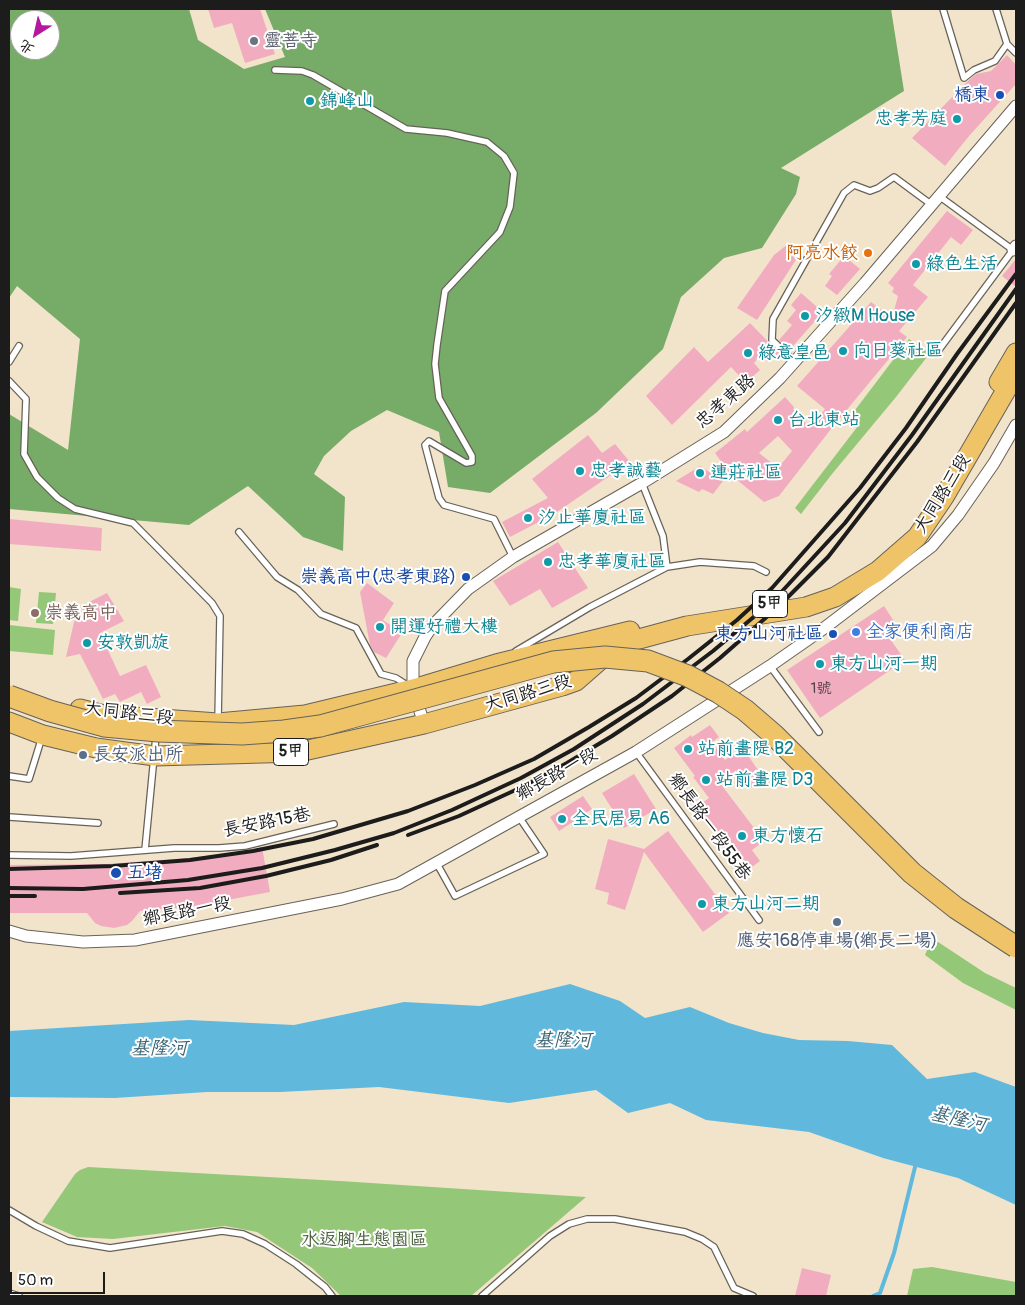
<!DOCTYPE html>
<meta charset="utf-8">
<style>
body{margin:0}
#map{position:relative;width:1025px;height:1305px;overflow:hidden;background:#f2e4ca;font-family:Pangolin,"LXGW WenKai TC",sans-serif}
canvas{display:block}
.frame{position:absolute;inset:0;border:10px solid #1c1c1c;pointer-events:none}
.north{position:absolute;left:10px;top:10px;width:50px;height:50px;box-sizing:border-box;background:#fff;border:1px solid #a4a4a4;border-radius:50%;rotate:215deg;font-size:14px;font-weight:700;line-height:20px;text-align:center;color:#1c1c1c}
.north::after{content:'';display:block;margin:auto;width:18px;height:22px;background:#b5179e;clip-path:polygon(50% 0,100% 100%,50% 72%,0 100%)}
.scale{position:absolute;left:10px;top:1272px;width:95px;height:22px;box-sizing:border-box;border:2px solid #1c1c1c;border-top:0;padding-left:6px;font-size:15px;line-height:18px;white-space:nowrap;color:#1c1c1c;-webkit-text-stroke:4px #fff;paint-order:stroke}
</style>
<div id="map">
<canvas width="1025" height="1305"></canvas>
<div class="frame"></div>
<div class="north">北</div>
<div class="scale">50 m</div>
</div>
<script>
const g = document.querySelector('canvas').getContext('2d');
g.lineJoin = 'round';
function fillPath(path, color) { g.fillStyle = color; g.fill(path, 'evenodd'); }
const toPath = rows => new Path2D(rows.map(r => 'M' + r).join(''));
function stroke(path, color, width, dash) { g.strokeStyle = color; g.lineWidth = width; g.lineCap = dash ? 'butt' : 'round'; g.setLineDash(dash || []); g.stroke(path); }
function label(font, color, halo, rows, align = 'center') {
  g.font = font + ' Pangolin,"LXGW WenKai TC",sans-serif'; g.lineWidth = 4; g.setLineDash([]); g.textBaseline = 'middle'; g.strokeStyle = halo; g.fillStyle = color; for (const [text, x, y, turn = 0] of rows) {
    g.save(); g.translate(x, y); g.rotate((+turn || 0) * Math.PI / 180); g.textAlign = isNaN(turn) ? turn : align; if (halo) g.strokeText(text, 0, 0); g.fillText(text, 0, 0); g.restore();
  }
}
const green = toPath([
 [909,339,930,353,896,397,832,474,801,514,795,508,858,426,849,418],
 [9,587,21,589,18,621,9,620],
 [39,592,56,593,53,624,36,623],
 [9,625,55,630,53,655,9,651],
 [932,938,985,973,1016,988,1016,1010,963,983,925,955],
 [88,1167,340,1181,586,1197,471,1296,341,1296,312,1268,257,1232,225,1226,113,1239,77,1237,42,1222,75,1174,80,1170],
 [932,1267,1016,1282,1016,1296,907,1296,913,1269]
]);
const forest = toPath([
 [9,9,189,9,198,40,244,69,285,57,265,9,891,9,904,91,781,168,800,177,796,194,762,248,724,258,681,297,663,349,596,413,490,493,448,487,439,432,387,410,351,431,324,456,314,474,345,497,343,551,303,537,248,486,189,525,9,509,9,414,68,450,80,339,17,286,9,298],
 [20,20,50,20,50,50,20,50]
]);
const water = toPath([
 [570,984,620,1001,645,1018,690,1007,729,1023,763,1033,799,1040,848,1041,892,1045,927,1079,975,1072,1016,1087,1016,1205,958,1178,883,1158,809,1132,706,1120,670,1103,628,1113,596,1090,509,1103,379,1087,280,1092,207,1092,115,1098,9,1097,9,1031,189,1020,294,1025,404,1002,480,1006]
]);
const stream = toPath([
 [873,1296,880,1293,894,1253,916,1163]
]);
const building = toPath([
 [208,9,260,9,275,54,245,63,232,23,214,28],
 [1007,55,1016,65,1016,84,969,136,945,166,912,138,968,81,976,74,991,71],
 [947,211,973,230,961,245,951,237,913,285,928,297,899,331,907,337,831,429,779,496,764,502,731,475,715,453,745,429,747,432,785,397,794,407,793,409,810,428,825,409,797,386,871,302,892,318,898,296,892,292,894,288,888,283],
 [778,436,792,451,778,468,759,453],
 [788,244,801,252,757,320,737,308,774,255],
 [844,256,860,269,837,295,825,286,832,276,829,274],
 [1016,259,1016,287,1002,276],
 [801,293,823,312,793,346,790,343,785,346,779,340,792,325,787,321,796,310,791,305],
 [750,323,779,353,768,362,760,356,754,363,760,370,746,383,731,367,672,425,646,396,694,347,708,362],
 [588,435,602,453,615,444,630,462,554,514,510,537,502,522,548,498,532,479],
 [700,466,723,481,713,494,702,489,699,492,676,481],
 [9,519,102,528,101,551,9,544],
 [558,542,588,588,552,608,540,589,510,606,493,581],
 [367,583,394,603,383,620,402,633,386,658,374,652,370,645,360,592],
 [107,593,124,621,100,633,120,676,146,665,161,697,147,704,141,692,120,702,115,694,103,699,80,654,66,657,74,622,87,603],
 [884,606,899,629,888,636,905,660,820,718,787,670],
 [710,725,719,737,712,742,725,760,743,748,764,779,749,789,736,770,720,783,764,841,752,850,760,861,748,870,698,806,709,798,693,777,695,776,674,748,691,735,692,737],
 [634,774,656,809,624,828,602,793],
 [583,796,592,809,559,831,550,817],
 [668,831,729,913,703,932,644,852,625,910,607,904,609,893,595,889,608,839,644,849],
 [262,847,270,892,195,906,140,911,132,921,127,925,114,928,101,926,95,923,87,913,9,913,9,865,107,864,188,858,246,851],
 [802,1268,831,1275,826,1296,795,1296]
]);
const service = toPath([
 [943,9,964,78,974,70,995,61,1007,44],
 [996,9,1007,44,1016,53],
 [275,70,302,71,313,75,406,129,447,133,487,142,504,156,514,173,510,207,500,232,445,291,437,345,435,364,439,398,467,447,472,456,472,462,466,463,429,441,425,445,439,498,444,505,494,519,513,557],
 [938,351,1013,250,939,196],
 [9,362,19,346],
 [795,362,772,340,773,319,844,193,854,185,870,191,878,188,894,177,932,205],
 [9,381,26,399,24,454,37,477,58,498,75,509,133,523,212,603,220,616,218,721],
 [642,483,663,536,667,567,700,562,754,566,766,572],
 [239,532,277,577,298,590,321,614,356,628,381,674,396,678,407,685],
 [516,651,590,607,667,567],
 [770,666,819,732],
 [636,752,759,920],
 [9,776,29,779,42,737],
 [9,817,98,823],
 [145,850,156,736],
 [9,855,71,856,174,848,219,848,245,846,334,824],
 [436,862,455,896,544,854,519,817],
 [9,1210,36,1226,68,1241,110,1248,222,1231,243,1234,265,1244,296,1264,325,1287,332,1296],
 [9,1293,19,1296],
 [482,1296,550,1236,569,1224,587,1219,615,1219,685,1232,702,1239,714,1247,734,1288,753,1296]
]);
const minor = toPath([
 [1013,250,1016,246],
 [424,724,413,689,413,661,425,637,433,625,468,589,513,557,642,483,724,432,780,378,865,283,1016,106],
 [9,931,26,936,83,942,135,940,342,899,398,884,636,752,770,666,823,629,932,546,958,515,994,463,1016,425]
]);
const primary = toPath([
 [999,382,1016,353],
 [80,709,104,715,218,723,305,715,413,689,496,664,630,631],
 [9,722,43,735,96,748,155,756,299,752,424,724,562,686,576,681,616,646,639,639,687,626,806,607,835,597,878,571,917,537,944,497,1016,373]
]);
const rail = toPath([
 [408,835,459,816,522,787,567,763,612,736,672,696,720,658,778,607,828,557,917,442,1016,303],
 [9,869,113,866,190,860,253,851,313,839,408,811,475,785,534,759,589,727,636,698,688,659,737,620,772,588,860,488,906,428,957,354,1016,274],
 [9,888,83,889,188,880,262,868,335,850,394,833,452,810,521,778,574,749,643,704,713,651,774,600,845,523,912,435,1016,289],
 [120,893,200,888,266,876,331,860,377,845],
 [9,896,35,896]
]);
const motorwayBridge = toPath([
 [9,696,50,711,104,726,158,731,242,734,284,731,320,726,553,662,605,657,648,661,688,676,718,692,745,710,774,735,912,873,956,908,1016,947]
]);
const markers = [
 [254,41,5,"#6b7280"],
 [1000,95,5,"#1a4fb4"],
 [310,101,5,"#0f9aa8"],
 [957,119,5,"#0f9aa8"],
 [868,253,5,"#e8710a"],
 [916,264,5,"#0f9aa8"],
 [805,316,5,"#0f9aa8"],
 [843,351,5,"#0f9aa8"],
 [748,353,5,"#0f9aa8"],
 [778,420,5,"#0f9aa8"],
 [580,471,5,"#0f9aa8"],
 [700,473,5,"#0f9aa8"],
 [528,518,5,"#0f9aa8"],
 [548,562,5,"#0f9aa8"],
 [466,577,5,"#1a4fb4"],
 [35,613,5,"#8d6e63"],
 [380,627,5,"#0f9aa8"],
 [856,632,5,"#3f7fe0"],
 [833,634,5,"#1a4fb4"],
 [87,643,5,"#0f9aa8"],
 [820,664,5,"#0f9aa8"],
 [688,749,5,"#0f9aa8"],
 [83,755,5,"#5c6f8a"],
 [706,780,5,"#0f9aa8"],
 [562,819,5,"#0f9aa8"],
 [742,836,5,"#0f9aa8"],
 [116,873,6,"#1a4fb4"],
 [702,904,5,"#0f9aa8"],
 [837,922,5,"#5c6f8a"]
];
const numberNames = [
 ["1號",821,689]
];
const shields = [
 [770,604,35],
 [291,752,35]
];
const shieldNames = [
 ["5甲",770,604],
 ["5甲",291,752]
];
const worshipNames = [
 ["靈菩寺",264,41]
];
const transitNames = [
 ["橋東",990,95],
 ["崇義高中(忠孝東路)",456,577],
 ["東方山河社區",823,634],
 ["五堵",127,873,"left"]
];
const cultureNames = [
 ["錦峰山",320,101],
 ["忠孝芳庭",947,119,"right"],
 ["綠色生活",926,264],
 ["汐緻M House",815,316],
 ["向日葵社區",853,351],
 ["綠意皇邑",758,353],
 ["台北東站",788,420],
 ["忠孝誠藝",590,471],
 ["連莊社區",710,473],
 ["汐止華廈社區",538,518],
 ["忠孝華廈社區",558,562],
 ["開運好禮大樓",390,627],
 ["安敦凱旋",97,643],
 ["東方山河一期",830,664],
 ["站前畫隄 B2",698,749],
 ["站前畫隄 D3",716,780],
 ["全民居易 A6",572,819],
 ["東方懷石",752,836],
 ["東方山河二期",712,904]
];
const foodNames = [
 ["阿亮水餃",858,253]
];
const streetNames = [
 ["忠孝東路",726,402,-41],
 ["大同路三段",943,494,-58],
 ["大同路三段",528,694,-17],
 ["大同路三段",129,714,7],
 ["鄉長路一段",557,775,-29],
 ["長安路15巷",267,823,-11],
 ["鄉長路一段55巷",709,827,54],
 ["鄉長路一段",187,912,-11]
];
const educationNames = [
 ["崇義高中",45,613]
];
const shopNames = [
 ["全家便利商店",866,632]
];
const serviceNames = [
 ["長安派出所",93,755],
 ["應安168停車場(鄉長二場)",837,941,"center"]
];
const parkNames = [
 ["水返腳生態園區",364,1240]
];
const waterNames = [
 ["基隆河",563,1041],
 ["基隆河",159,1049],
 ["基隆河",958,1120,13]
];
fillPath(green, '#94c778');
fillPath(forest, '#77ac68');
fillPath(water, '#60b9dd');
stroke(stream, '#60b9dd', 4);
fillPath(building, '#f2acc0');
stroke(service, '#676259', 8);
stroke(minor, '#676259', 13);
stroke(primary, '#676259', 21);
stroke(service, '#fff', 5.5);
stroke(minor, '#fff', 11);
stroke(primary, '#efc469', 19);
stroke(rail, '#1c1c1c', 4);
stroke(motorwayBridge, '#676259', 23, []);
stroke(motorwayBridge, '#efc469', 21);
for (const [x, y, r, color] of markers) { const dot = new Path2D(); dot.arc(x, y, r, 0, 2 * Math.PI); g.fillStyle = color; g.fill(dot); stroke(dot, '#fff', 2); }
label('15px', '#524045', null, numberNames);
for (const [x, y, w] of shields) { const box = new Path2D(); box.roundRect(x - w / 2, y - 13.5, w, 27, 4); g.fillStyle = '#fff'; g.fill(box); stroke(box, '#1c1c1c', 1); }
label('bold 16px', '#1c1c1c', null, shieldNames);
label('18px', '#5b616d', '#fff', worshipNames, 'left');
label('18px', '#164399', '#fff', transitNames, 'right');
label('18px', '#0d838f', '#fff', cultureNames, 'left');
label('18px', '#c56008', '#fff', foodNames, 'right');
label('18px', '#1c1c1c', '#fff', streetNames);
label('18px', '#785e54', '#fff', educationNames, 'left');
label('18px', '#366cbe', '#fff', shopNames, 'left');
label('18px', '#4e5e75', '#fff', serviceNames, 'left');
label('18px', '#4c6041', '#fff', parkNames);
label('italic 19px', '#3b6373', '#fff', waterNames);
</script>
